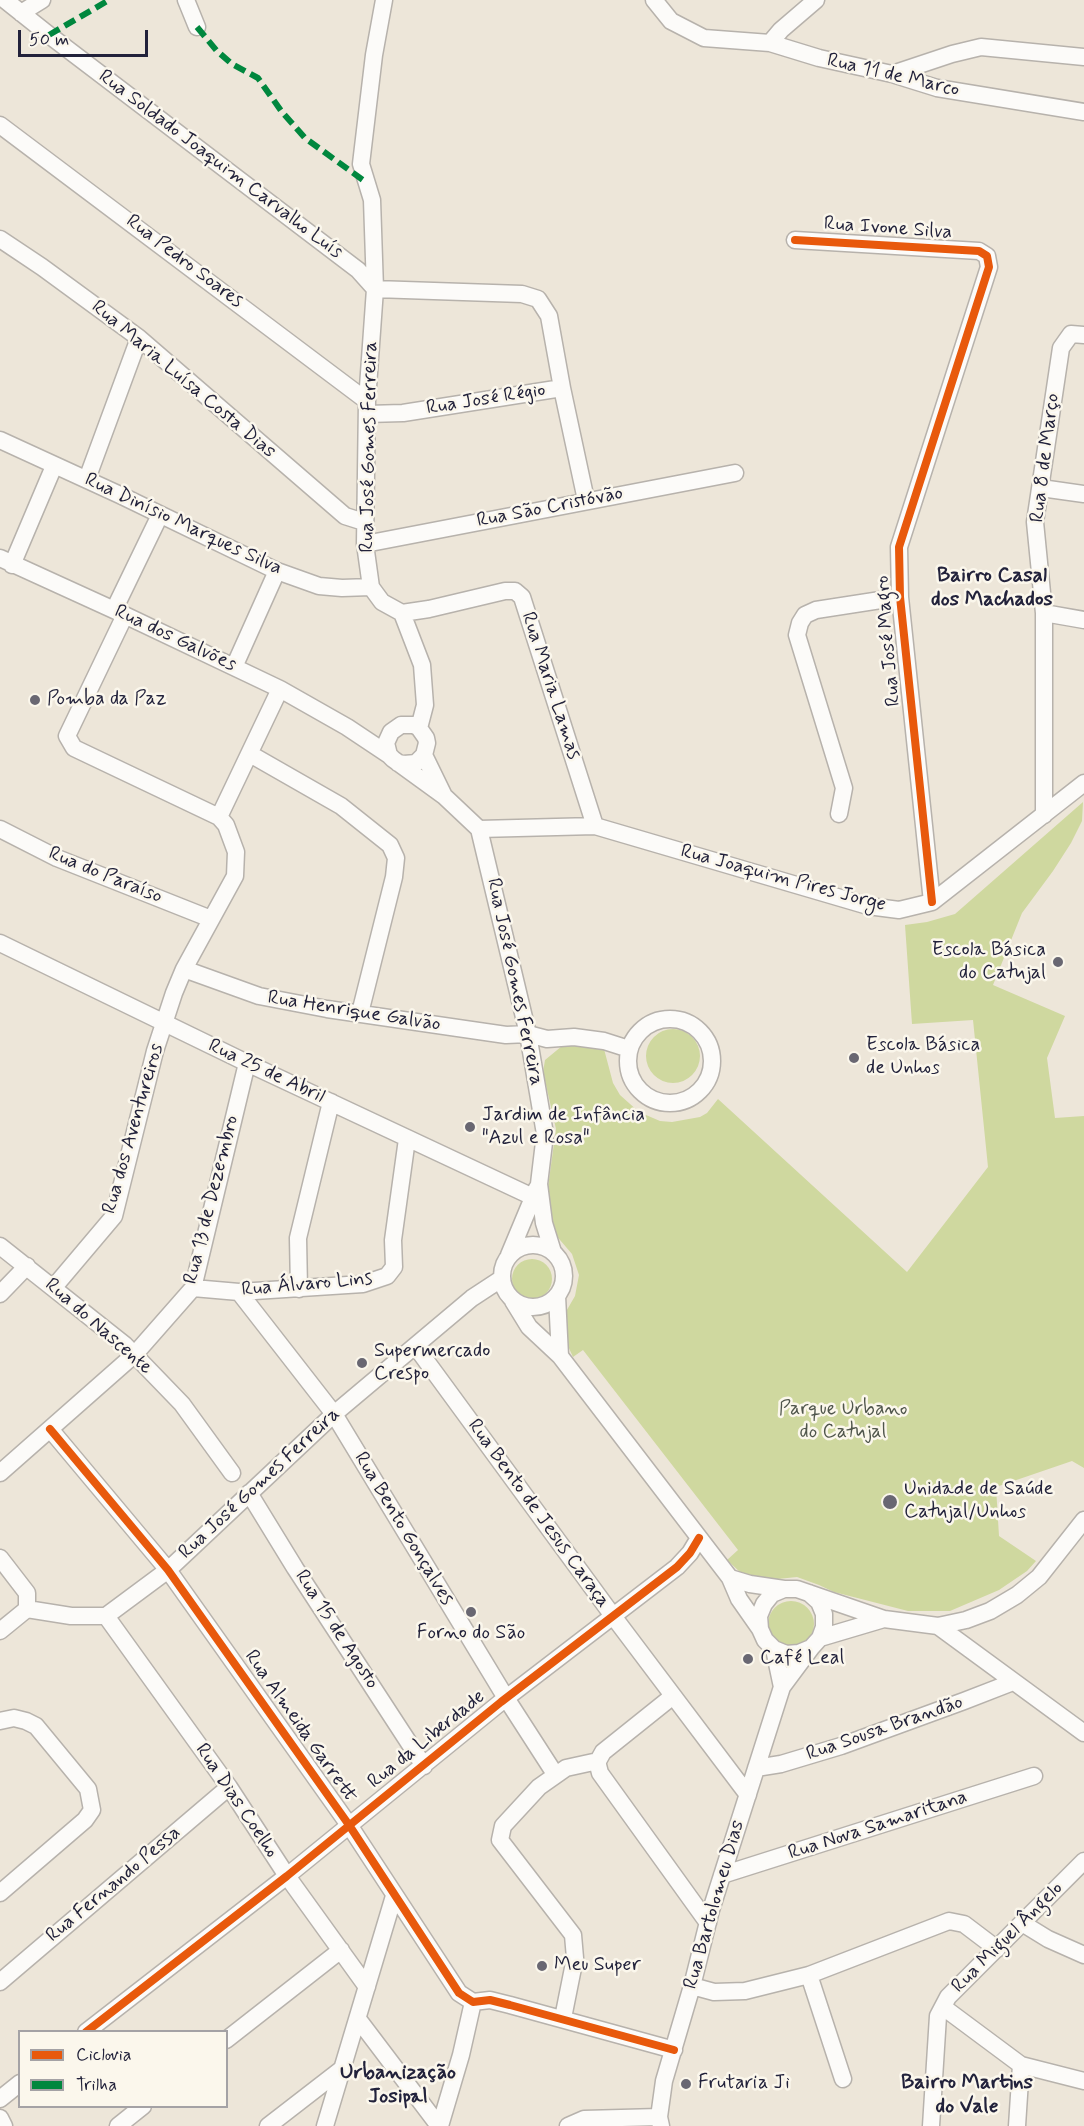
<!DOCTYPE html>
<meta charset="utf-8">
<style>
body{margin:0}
#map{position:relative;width:1084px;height:2126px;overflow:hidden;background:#ede6d9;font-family:Mynerve,sans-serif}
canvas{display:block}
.legend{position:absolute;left:18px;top:2030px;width:210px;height:78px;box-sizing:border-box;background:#fbf7ec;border:2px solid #a4a2a5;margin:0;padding:8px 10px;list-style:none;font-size:18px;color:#22223b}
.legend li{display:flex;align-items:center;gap:12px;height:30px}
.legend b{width:30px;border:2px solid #a4a2a5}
.scale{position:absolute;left:18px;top:30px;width:130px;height:27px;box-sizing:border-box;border:3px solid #22223b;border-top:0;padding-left:8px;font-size:18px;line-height:21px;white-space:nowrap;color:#22223b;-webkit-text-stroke:4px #fbf7ec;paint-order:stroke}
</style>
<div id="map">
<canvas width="1084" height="2126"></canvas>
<ul class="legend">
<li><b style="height:8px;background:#e8590c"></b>Ciclovia</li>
<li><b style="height:8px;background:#00873e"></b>Trilha</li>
</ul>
<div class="scale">50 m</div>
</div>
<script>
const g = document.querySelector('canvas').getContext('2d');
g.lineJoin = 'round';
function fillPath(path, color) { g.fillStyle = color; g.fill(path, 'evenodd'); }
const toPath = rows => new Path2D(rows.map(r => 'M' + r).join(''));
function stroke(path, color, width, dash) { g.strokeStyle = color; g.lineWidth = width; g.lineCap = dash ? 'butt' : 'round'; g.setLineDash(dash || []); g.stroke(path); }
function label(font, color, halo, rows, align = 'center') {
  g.font = font + ' Mynerve,sans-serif'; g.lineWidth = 5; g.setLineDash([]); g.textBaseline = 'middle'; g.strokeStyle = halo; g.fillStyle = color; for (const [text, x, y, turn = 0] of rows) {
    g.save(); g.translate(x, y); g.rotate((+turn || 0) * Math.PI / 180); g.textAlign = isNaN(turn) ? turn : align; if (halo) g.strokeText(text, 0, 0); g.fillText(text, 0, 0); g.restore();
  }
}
const green = toPath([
 [1083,802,1082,821,1071,843,1053,871,1022,913,993,985,1065,1016,1047,1058,1055,1118,1084,1116,1084,1468,1072,1461,996,1487,999,1536,1036,1561,1027,1571,999,1590,950,1611,908,1611,834,1592,819,1585,797,1577,768,1580,753,1579,740,1572,727,1560,738,1550,583,1350,573,1357,563,1335,564,1315,575,1296,579,1275,572,1254,554,1233,546,1201,556,1129,543,1072,545,1060,562,1046,572,1045,604,1049,613,1083,620,1095,639,1112,660,1121,672,1122,700,1117,707,1113,718,1099,907,1272,988,1167,973,1020,912,1024,905,925,927,922,955,914],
 '646 1056a27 27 0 1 1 54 0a27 27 0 1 1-54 0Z',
 '512 1279a20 20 0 1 1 40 0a20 20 0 1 1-40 0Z',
 '768 1624a23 23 0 1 1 46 0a23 23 0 1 1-46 0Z'
]);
const minor = toPath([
 [5,0,49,35,358,270,375,289,522,294,538,299,549,316,562,388],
 [186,0,197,27],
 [384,0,374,55,361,164,372,200,375,289,367,401,365,544,371,587,382,602,402,613,422,665,425,705,419,728],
 [654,0,671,21,704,38,770,43,819,58,892,74,937,88,1084,112],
 [21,13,42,0],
 [770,43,781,30,816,0],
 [892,74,952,54,981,47,1084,57],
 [0,125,367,401],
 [0,239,42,267,139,338,345,516,364,522],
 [795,240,979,251,987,256,989,267,899,547,900,597,932,902],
 [367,414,403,413,562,388,586,500],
 [0,440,120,495,277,571,319,586,342,588,371,587],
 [87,479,139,338],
 [1041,488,1084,494],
 [365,544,735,473],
 [0,558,114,610,280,689,347,727,389,755],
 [12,565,54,466],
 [114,610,160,515],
 [402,613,429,609,505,591,515,591,522,597,595,826],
 [1044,613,1084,620],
 [125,615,67,736,74,748,219,817],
 [234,667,277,571],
 [250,754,341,806,390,845,396,858,394,877,360,1013],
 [424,755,443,794],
 [398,763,404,764,416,763,424,755,427,743,426,738,419,728,414,725,401,725,391,732,386,743,389,755,393,759,444,796,479,829,528,1034,545,1134,539,1184,544,1223,553,1252],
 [839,814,844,788,797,635,800,623,805,615,816,610,900,597],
 [1044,815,1044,613,1035,522,1061,348,1071,334,1084,335],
 [0,829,57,858,211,919],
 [479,829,595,826,868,906,899,910,932,902,1084,783],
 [0,943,247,1063,533,1197],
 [184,969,259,996,327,1009,506,1035,528,1034,547,1039,574,1037,604,1041,629,1049],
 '628 1061a42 42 0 1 1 84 0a42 42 0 1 1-84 0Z',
 '502 1276a31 31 0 1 1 62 0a31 31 0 1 1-62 0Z',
 [0,1246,125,1345,182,1404,232,1473],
 [509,1255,537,1188],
 [54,1287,114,1216,155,1051,174,993,184,969,235,876,236,852,226,825,219,817,280,689],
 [193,1288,239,1292,363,1284,387,1276,394,1267,393,1240,407,1139],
 [299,1289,298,1238,331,1102],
 [239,1292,334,1414,506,1698,555,1774],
 [0,1294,27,1266],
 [557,1296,560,1356],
 [513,1301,529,1327,560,1356,730,1578,739,1599,760,1629],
 [416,1347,613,1616,748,1795],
 [50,1429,168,1570,349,1825,459,1993,473,2002,490,2000,510,2005,674,2050],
 [0,1473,135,1354,193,1288,247,1063],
 [249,1493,295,1568,424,1766],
 [0,1558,27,1593,27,1609],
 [730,1578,750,1584,784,1589],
 [809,1593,819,1602,824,1614,824,1627,820,1638,811,1648,799,1653,786,1654,774,1649,765,1640,760,1629,759,1616,764,1604,772,1594,784,1589,797,1589,884,1619,938,1626,966,1620,990,1611,1017,1595,1039,1577,1084,1520],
 [106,1616,229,1787,287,1876,367,1987],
 [938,1626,1084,1733],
 [0,1631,27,1609,71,1616,106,1616,168,1570,334,1414,472,1298,501,1279],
 [820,1638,884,1619],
 [774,1649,782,1687],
 [673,1696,603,1752,598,1761,598,1765,600,1773,708,1923],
 [0,1721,14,1718,26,1721,36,1726,88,1789,92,1810,85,1820,0,1893],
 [756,1768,781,1764,841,1746,964,1701,1013,1682],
 [722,1875,1034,1776],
 [1022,1923,1048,1939,1084,1955],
 [809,1975,843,2079],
 [0,1982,229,1787],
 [692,1986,714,1992,745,1991,809,1975,949,1921,964,1924,997,1949],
 [943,2007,1021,2065,1084,2081],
 [563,2018,575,1958,573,1935,500,1840,503,1826,539,1787,566,1768,598,1761],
 [358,2019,439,2126],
 [86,2032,287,1876,501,1702,677,1567,690,1553,699,1538],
 [226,2040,341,1950],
 [0,2099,20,2083],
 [0,2118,4,2126],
 [118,2126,143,2106],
 [268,2126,343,2068],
 [325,2126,394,1896],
 [440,2126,461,2055,473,2002],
 [568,2126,584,2119,659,2117],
 [661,2126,659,2117,664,2081,692,1986,711,1910,782,1687,811,1648],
 [931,2126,938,2016,948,1997,1084,1861],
 [1017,2126,1021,2065]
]);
const quiet = toPath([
 [197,27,217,51,232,64,258,78,282,112,305,138,367,183],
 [49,35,109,0]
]);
const cycleway = toPath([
 [795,240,979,251,987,256,989,267,899,547,900,597,932,902],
 [50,1429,168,1570,349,1825,459,1993,473,2002,490,2000,510,2005,674,2050],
 [86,2032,287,1876,501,1702,677,1567,690,1553,699,1538]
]);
const markers = [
 [35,700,6,"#696772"],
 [1058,962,6,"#696772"],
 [854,1058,6,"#696772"],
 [470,1127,6,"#696772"],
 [362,1363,6,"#696772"],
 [890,1502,8,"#696772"],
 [471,1612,6,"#696772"],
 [748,1659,6,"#696772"],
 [542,1966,6,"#696772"],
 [686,2084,6,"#696772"]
];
const streetNames = [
 ["Rua 11 de Marco",893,76,13],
 ["Rua Soldado Joaquim Carvalho Luís",220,165,37],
 ["Rua Ivone Silva",888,229,4],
 ["Rua Pedro Soares",184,262,37],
 ["Rua Maria Luísa Costa Dias",183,380,40],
 ["Rua José Régio",486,400,-9],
 ["Rua José Gomes Ferreira",370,447,-89],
 ["Rua 8 de Março",1046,458,-83],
 ["Rua São Cristóvão",550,508,-11],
 ["Rua Dinísio Marques Silva",183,525,25],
 ["Rua dos Galvões",175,639,25],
 ["Rua José Magro",889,641,-95],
 ["Rua Maria Lamas",550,686,72],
 ["Rua do Paraíso",105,876,22],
 ["Rua Joaquim Pires Jorge",783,879,15],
 ["Rua José Gomes Ferreira",514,982,78],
 ["Rua Henrique Galvão",354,1012,9],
 ["Rua 25 de Abril",266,1072,25],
 ["Rua dos Aventureiros",134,1129,-74],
 ["Rua 13 de Dezembro",212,1200,-76],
 ["Rua Álvaro Lins",307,1285,-5],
 ["Rua do Nascente",98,1327,41],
 ["Rua José Gomes Ferreira",260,1484,-43],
 ["Rua Bento de Jesus Caraça",538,1514,54],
 ["Rua Bento Gonçalves",403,1529,59],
 ["Rua 15 de Agosto",336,1630,57],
 ["Rua Almeida Garrett",300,1727,55],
 ["Rua Sousa Brandão",885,1729,-19],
 ["Rua da Liberdade",427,1740,-39],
 ["Rua Dias Coelho",236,1801,56],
 ["Rua Nova Samaritana",878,1826,-18],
 ["Rua Fernando Pessa",114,1885,-40],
 ["Rua Bartolomeu Dias",715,1905,-74],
 ["Rua Miguel Ângelo",1008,1938,-45]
];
const poiNames = [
 ["Pomba da Paz",47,700],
 ["Escola Básica",1046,951,"right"],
 ["do Catujal",1046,974,"right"],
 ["Escola Básica",866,1046],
 ["de Unhos",866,1069],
 ["Jardim de Infância",482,1116],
 ["\"Azul e Rosa\"",482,1139],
 ["Supermercado",374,1352],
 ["Crespo",374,1375],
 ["Unidade de Saúde",904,1490],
 ["Catujal/Unhos",904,1513],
 ["Forno do São",471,1634,"center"],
 ["Café Leal",760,1659],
 ["Meu Super",554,1966],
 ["Frutaria Ji",698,2084]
];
const parkNames = [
 ["Parque Urbano",843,1410],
 ["do Catujal",843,1433]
];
const neighbourhoodNames = [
 ["Bairro Casal",992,577],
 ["dos Machados",992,601],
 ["Urbanização",398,2074],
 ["Josipal",398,2098],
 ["Bairro Martins",967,2084],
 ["do Vale",967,2108]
];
fillPath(green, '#cfd89f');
stroke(minor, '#b7b2ac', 19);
stroke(minor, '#fcfbf9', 16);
stroke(quiet, '#00873e', 6, [12, 6]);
stroke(cycleway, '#e8590c', 8);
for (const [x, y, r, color] of markers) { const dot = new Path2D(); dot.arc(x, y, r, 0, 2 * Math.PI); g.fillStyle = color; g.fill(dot); stroke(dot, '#fbf7ec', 2); }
label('20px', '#22223b', '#fbf7ec', streetNames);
label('20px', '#22223b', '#fbf7ec', poiNames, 'left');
label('20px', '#4f554b', '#fbf7ec', parkNames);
label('bold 21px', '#22223b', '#fbf7ec', neighbourhoodNames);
</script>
